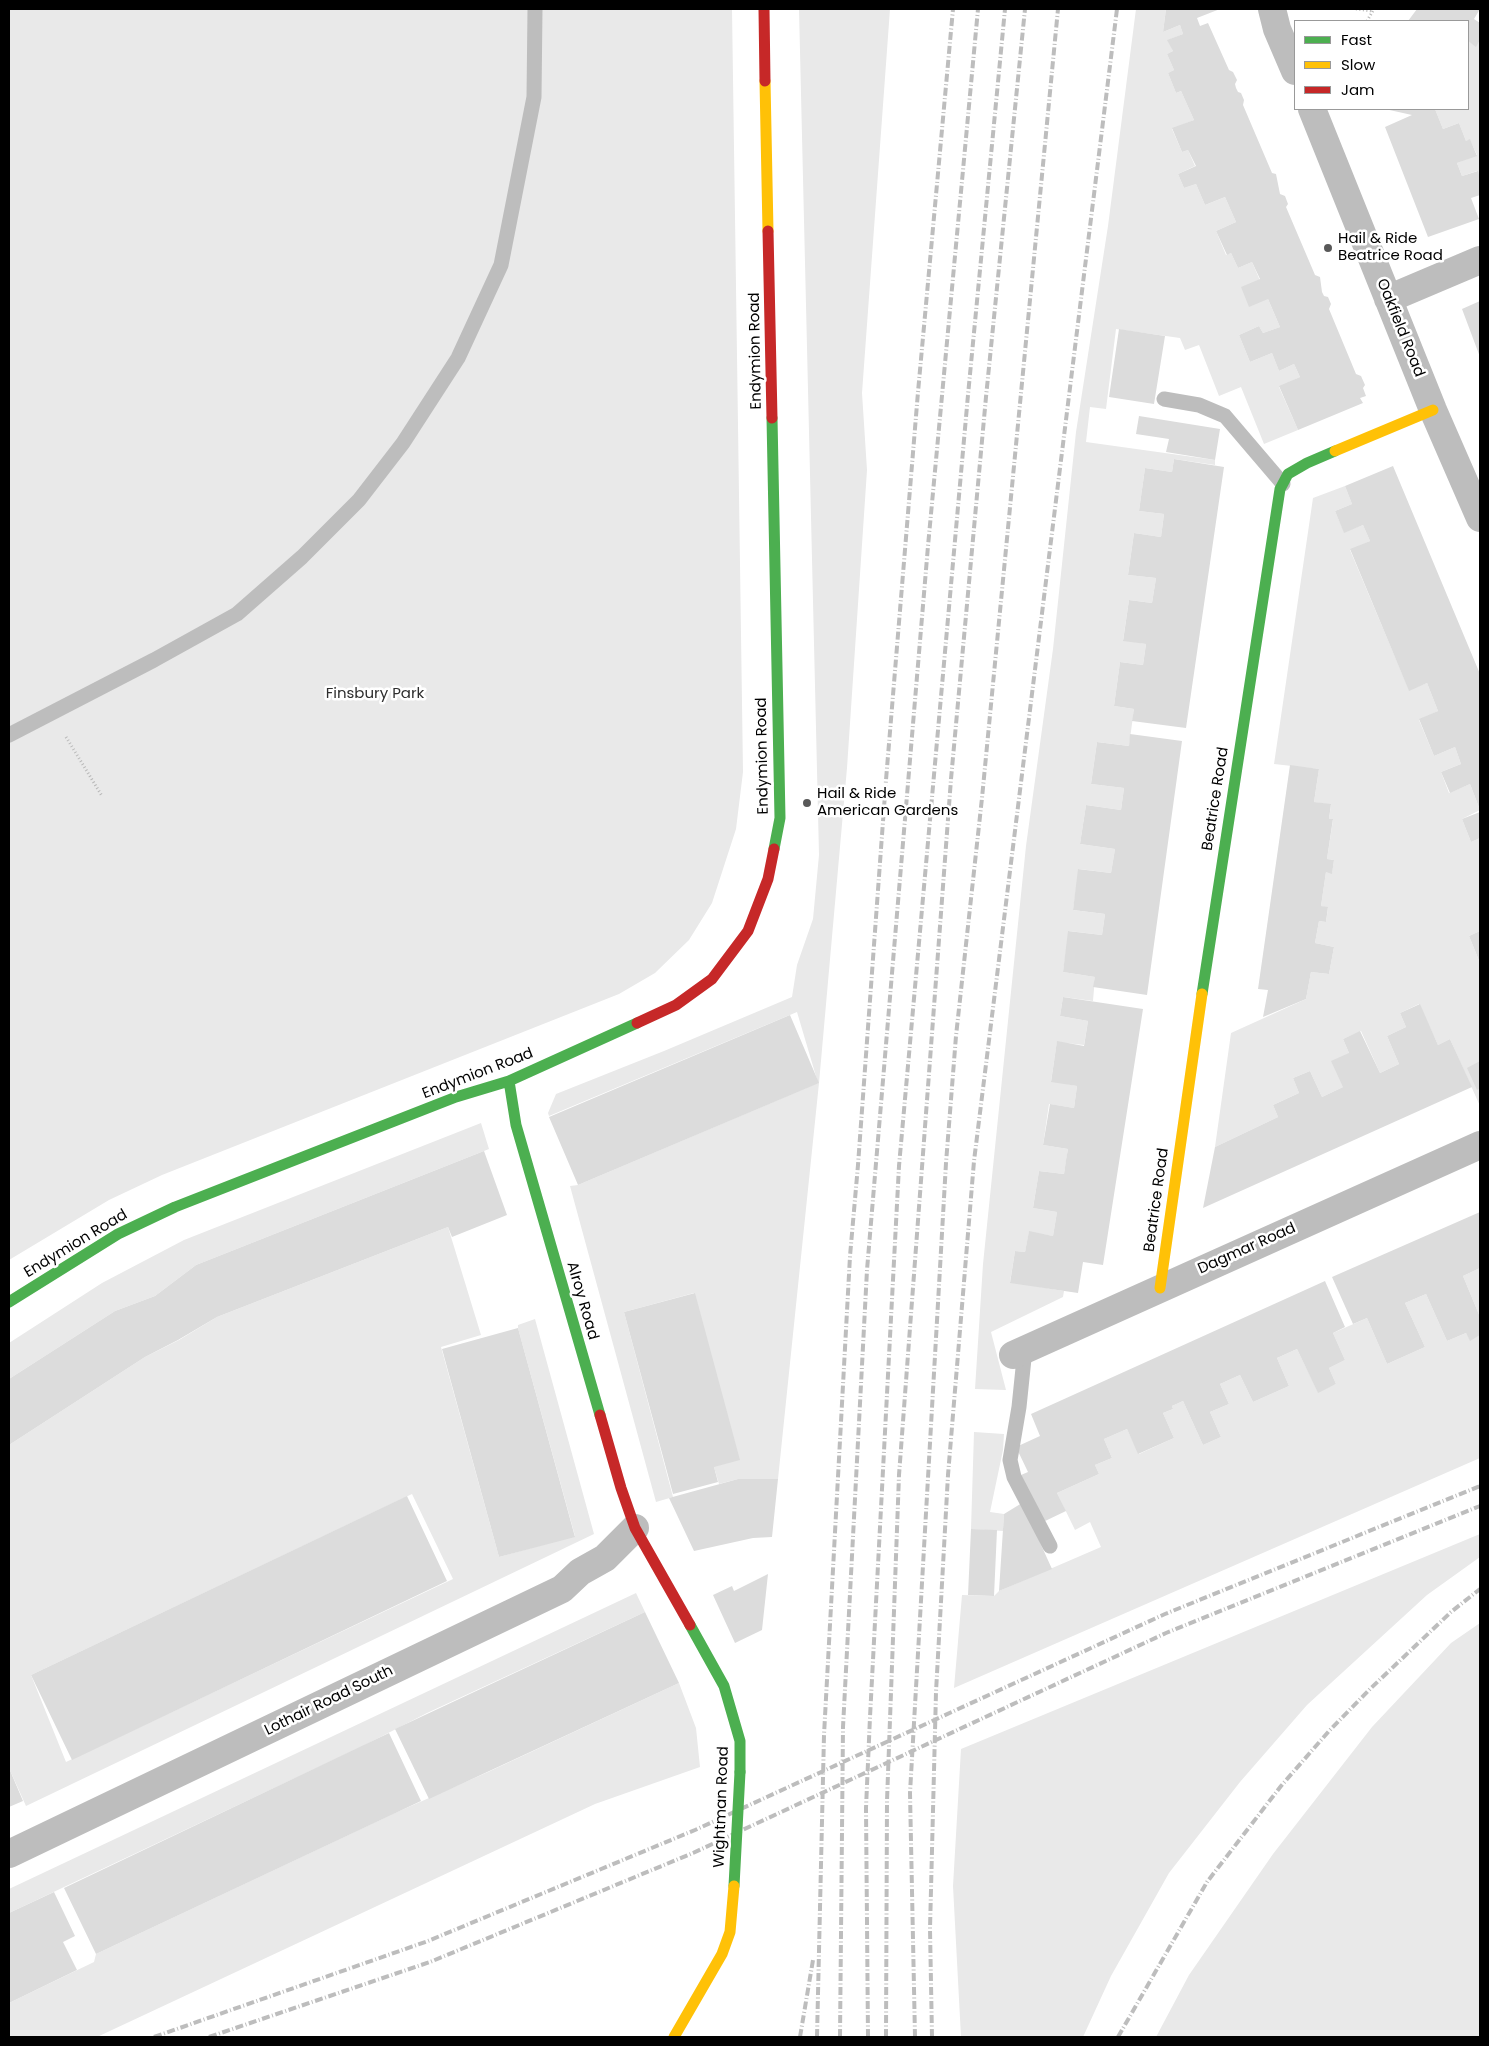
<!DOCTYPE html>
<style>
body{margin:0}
#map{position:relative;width:1489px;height:2046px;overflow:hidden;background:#fff;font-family:Poppins,sans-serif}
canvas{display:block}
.frame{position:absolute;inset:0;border:10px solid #000;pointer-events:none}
.legend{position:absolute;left:1294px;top:20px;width:175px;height:90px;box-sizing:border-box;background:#fff;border:1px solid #999;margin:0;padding:6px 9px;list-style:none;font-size:15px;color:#000}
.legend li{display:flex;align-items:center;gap:10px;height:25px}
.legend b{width:25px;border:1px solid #999}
</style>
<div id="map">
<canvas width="1489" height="2046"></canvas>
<div class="frame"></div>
<ul class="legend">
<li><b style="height:6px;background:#4caf50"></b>Fast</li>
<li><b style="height:6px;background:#ffc107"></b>Slow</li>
<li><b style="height:6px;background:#c62828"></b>Jam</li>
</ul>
</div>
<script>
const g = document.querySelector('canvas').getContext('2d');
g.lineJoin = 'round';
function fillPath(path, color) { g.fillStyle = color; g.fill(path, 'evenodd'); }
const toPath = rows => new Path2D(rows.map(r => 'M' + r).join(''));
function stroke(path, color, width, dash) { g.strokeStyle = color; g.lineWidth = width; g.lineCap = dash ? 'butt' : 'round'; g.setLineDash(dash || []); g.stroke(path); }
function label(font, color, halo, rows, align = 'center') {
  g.font = font + ' Poppins,sans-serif'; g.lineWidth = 5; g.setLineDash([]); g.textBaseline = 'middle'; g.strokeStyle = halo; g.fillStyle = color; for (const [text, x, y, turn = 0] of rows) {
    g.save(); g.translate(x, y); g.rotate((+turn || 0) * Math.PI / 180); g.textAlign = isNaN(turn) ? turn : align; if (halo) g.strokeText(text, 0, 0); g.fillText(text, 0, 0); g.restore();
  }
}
const green = toPath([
 [9,9,732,9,743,772,736,829,712,903,689,940,655,973,619,994,162,1175,109,1200,9,1260],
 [799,9,890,9,862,393,867,470,847,768,819,1083,778,1479,738,1479,719,1484,714,1467,694,1293,624,1312,673,1497,656,1502,570,1186,578,1185,818,1083,797,1012,549,1116,548,1113,556,1094,664,1051,792,997,797,965,813,919,819,855],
 [1136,9,1166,9,1163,32,1180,25,1183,34,1168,40,1173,51,1167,54,1174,70,1168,73,1176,93,1181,91,1194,120,1172,129,1182,152,1188,150,1195,166,1178,174,1184,188,1196,184,1205,205,1225,197,1236,222,1216,231,1226,255,1231,253,1238,268,1252,262,1280,327,1263,333,1259,326,1239,335,1250,362,1272,353,1279,371,1294,364,1300,377,1279,387,1298,430,1264,444,1241,387,1219,396,1199,345,1185,350,1180,338,1116,329,1106,409,1090,407,1086,442,1215,460,1215,465,1174,459,1172,472,1145,468,1139,511,1164,514,1161,537,1134,533,1128,575,1156,578,1152,603,1129,600,1123,640,1146,644,1143,665,1120,662,1114,706,1134,709,1129,746,1097,742,1091,784,1124,788,1121,810,1086,805,1080,844,1115,849,1111,873,1079,869,1073,910,1105,914,1102,935,1069,931,1063,972,1095,977,1093,1001,1063,997,1060,1016,1088,1021,1084,1045,1057,1042,1051,1081,1077,1086,1074,1108,1049,1104,1043,1145,1068,1149,1064,1174,1039,1171,1033,1208,1057,1212,1053,1236,1029,1232,1025,1252,1015,1251,1010,1282,1064,1291,1063,1297,991,1332,1006,1390,975,1389,983,1264,1026,846,1053,649,1076,432,1108,226],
 [1480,40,1480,178,1477,171,1462,176,1457,163,1477,155,1470,140,1466,141,1459,123,1443,129,1435,109,1468,109,1468,41,1476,46],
 [1345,486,1352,504,1335,511,1344,532,1363,525,1370,541,1350,550,1371,600,1409,690,1427,683,1438,711,1419,720,1434,756,1455,747,1461,764,1441,772,1449,793,1470,784,1480,810,1462,819,1471,842,1480,838,1480,931,1469,936,1480,963,1480,1106,1450,1039,1438,1045,1419,1004,1400,1013,1406,1027,1387,1036,1399,1064,1380,1073,1361,1031,1343,1039,1349,1053,1343,1087,1322,1097,1310,1071,1293,1078,1299,1093,1273,1105,1278,1117,1215,1147,1231,1033,1306,999,1311,972,1329,974,1334,947,1315,943,1319,921,1326,922,1328,908,1321,906,1326,872,1332,873,1334,860,1327,859,1333,820,1329,819,1331,805,1314,802,1319,769,1274,764,1313,498],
 [481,1123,489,1149,196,1265,155,1296,115,1311,9,1379,9,1343,102,1283,184,1240],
 [448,1227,481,1335,441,1347,499,1557,575,1536,518,1328,518,1325,535,1319,594,1534,26,1806,9,1768,9,1445,145,1357,179,1340,217,1317],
 [412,1494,453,1579,66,1762,31,1675],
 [1480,1268,1480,1317,1463,1276],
 [1426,1294,1447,1341,1466,1333,1470,1340,1480,1335,1480,1458,954,1688,962,1595,994,1596,999,1591,1101,1547,1090,1522,1075,1530,1057,1493,1099,1474,1095,1465,1112,1458,1104,1439,1127,1429,1139,1454,1174,1438,1163,1413,1173,1409,1172,1406,1183,1401,1203,1445,1221,1437,1210,1412,1229,1404,1220,1384,1240,1375,1253,1402,1289,1386,1277,1358,1297,1349,1318,1392,1336,1384,1329,1368,1345,1360,1333,1333,1367,1318,1387,1364,1425,1347,1405,1303],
 [974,1432,1004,1434,1003,1450,990,1512,1004,1514,1003,1531,971,1529],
 [1480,1534,1480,1557,1427,1595,1307,1705,1240,1782,1169,1873,1111,1976,1083,2037,961,2037,953,1886,961,1749],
 [636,1593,645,1612,427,1713,363,1746,9,1913,9,1889],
 [1480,1623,1480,2037,1156,2037,1189,1975,1273,1854,1372,1727,1451,1643],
 [679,1683,696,1728,700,1767,595,1804,97,2037,9,2037,9,2003,94,1962,96,1954,395,1813,488,1772]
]);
const building = toPath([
 [1166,9,1220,9,1197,18,1200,26,1208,23,1229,70,1233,72,1237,80,1235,84,1236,88,1238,92,1241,93,1244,100,1243,105,1272,173,1276,174,1280,194,1285,196,1288,204,1286,207,1315,275,1320,277,1322,292,1324,296,1328,297,1331,304,1329,309,1356,374,1361,376,1365,385,1363,388,1366,396,1360,398,1363,403,1298,430,1279,386,1300,377,1294,364,1279,371,1272,353,1250,362,1239,335,1259,326,1263,333,1280,327,1268,299,1249,307,1241,287,1260,279,1252,262,1238,268,1231,253,1227,255,1216,231,1236,222,1225,197,1205,205,1196,184,1184,188,1178,174,1196,166,1188,150,1182,152,1172,128,1194,120,1181,91,1176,93,1168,73,1174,70,1167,54,1173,51,1167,40,1183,34,1180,25,1163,32],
 [1417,9,1480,9,1474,19,1480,23,1480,40,1476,47,1468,41,1468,21,1408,21],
 [1385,109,1435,109,1443,129,1459,123,1466,141,1470,139,1477,156,1457,163,1462,176,1478,171,1480,178,1480,195,1471,198,1479,219,1428,237,1385,127,1412,115],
 [1480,301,1480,357,1462,309],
 [1119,329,1165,336,1154,404,1109,397],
 [1139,416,1220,429,1215,460,1166,452,1169,439,1136,434],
 [1174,459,1224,467,1186,728,1132,721,1134,709,1114,706,1120,662,1143,665,1146,644,1123,641,1129,600,1152,603,1156,578,1128,575,1134,533,1161,537,1164,514,1139,511,1145,468,1172,472],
 [1393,466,1480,674,1480,810,1470,784,1450,793,1441,772,1461,764,1455,747,1434,756,1419,719,1438,711,1427,683,1409,691,1350,549,1370,541,1363,525,1344,533,1335,511,1352,504,1345,486],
 [1130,734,1182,741,1147,995,1093,987,1095,977,1063,972,1068,931,1102,935,1105,914,1073,910,1078,869,1111,873,1115,849,1080,844,1086,805,1121,810,1124,788,1091,784,1097,742,1129,746],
 [1290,765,1319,769,1314,802,1331,804,1329,819,1333,819,1327,859,1334,860,1332,874,1326,872,1321,906,1328,907,1326,922,1319,921,1315,943,1334,947,1329,974,1311,972,1306,999,1263,1017,1268,990,1258,989],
 [1480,812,1480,838,1471,842,1462,819],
 [1480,931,1480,963,1469,936],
 [1063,997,1143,1009,1103,1265,1083,1262,1078,1293,1010,1283,1015,1251,1025,1252,1029,1231,1053,1236,1057,1212,1033,1208,1039,1171,1064,1174,1066,1160,1068,1149,1043,1145,1050,1104,1074,1108,1077,1086,1051,1082,1057,1041,1084,1046,1088,1021,1060,1016],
 [1420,1004,1438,1045,1450,1039,1472,1087,1203,1208,1215,1147,1278,1117,1273,1105,1299,1093,1293,1078,1310,1071,1322,1097,1343,1087,1331,1061,1349,1053,1343,1039,1360,1031,1380,1073,1399,1064,1387,1036,1406,1027,1400,1013],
 [790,1015,819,1083,578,1185,549,1117],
 [1480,1061,1480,1088,1477,1090,1467,1068],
 [484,1151,507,1215,452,1237,448,1227,217,1317,178,1340,145,1357,9,1445,9,1379,115,1311,155,1296,196,1265],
 [1480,1212,1480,1268,1463,1276,1480,1317,1480,1335,1470,1341,1466,1333,1447,1341,1426,1294,1405,1303,1425,1347,1387,1364,1367,1318,1353,1324,1332,1277],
 [1325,1281,1345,1327,1333,1333,1345,1360,1329,1368,1336,1384,1318,1393,1297,1349,1277,1358,1289,1386,1253,1402,1240,1375,1220,1384,1229,1404,1210,1412,1221,1437,1203,1445,1183,1401,1172,1406,1173,1409,1163,1413,1174,1438,1138,1454,1127,1429,1104,1439,1112,1458,1095,1465,1099,1474,1057,1493,1066,1511,1043,1522,1021,1475,1028,1472,1016,1447,1040,1436,1031,1414],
 [695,1293,740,1460,714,1467,718,1482,673,1494,624,1312],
 [518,1328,575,1537,499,1557,442,1349],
 [738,1479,778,1479,772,1537,753,1538,694,1551,669,1498],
 [407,1496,447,1581,72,1760,31,1675],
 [1022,1503,1052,1569,999,1591,1004,1514],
 [971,1529,997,1530,994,1596,968,1595],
 [768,1574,762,1630,735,1643,713,1595,732,1586,734,1591],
 [645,1612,679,1683,429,1799,395,1729],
 [389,1733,421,1801,96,1954,64,1888],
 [9,1768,23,1801,9,1807],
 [54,1892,75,1936,63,1942,77,1970,9,2003,9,1913]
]);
const path = toPath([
 [1356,9,1372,11],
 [1367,21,1374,9],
 [66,737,102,796]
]);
const lane = toPath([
 [1164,399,1199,405,1225,416,1283,484],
 [9,735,154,660,237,614,302,557,359,500,403,443,458,358,501,265,534,97,535,9],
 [1025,1349,1019,1407,1010,1460,1014,1477,1050,1546]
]);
const street = toPath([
 [1272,9,1277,29,1295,71],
 [1312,109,1433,410,1480,518],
 [1388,299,1480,260],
 [1013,1355,1480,1145],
 [9,1854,562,1589,580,1572,605,1558,635,1528]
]);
const fast = toPath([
 [772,418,780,818,774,849],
 [1202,994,1280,489,1288,474,1307,463,1335,451],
 [509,1081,516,1125,600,1415],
 [9,1302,118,1234,175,1207,456,1097,509,1081,637,1023],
 [690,1625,724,1686,740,1741,740,1772]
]);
const slow = toPath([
 [765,81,768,231],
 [1335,451,1433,410],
 [1160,1288,1202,994]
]);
const jam = toPath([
 [764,9,765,81],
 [768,231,772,418],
 [637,1023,676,1005,712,979,748,931,768,879,774,849],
 [600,1415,621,1488,635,1528,690,1625]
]);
const rail = toPath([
 [154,2037,428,1941,695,1830,1165,1614,1480,1486],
 [209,2037,430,1962,693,1853,1166,1633,1480,1506],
 [800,2037,813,1960],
 [817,2037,824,1735,850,1256,858,1165,886,780,918,392,953,9],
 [840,2037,843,1727,867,1270,928,546,978,9],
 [868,2037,866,1808,870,1717,899,1166,968,395,1005,9],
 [886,2037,887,1801,899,1475,951,779,986,397,1025,9],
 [915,2037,910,1793,946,1163,956,1036,982,798,1058,9],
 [932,2037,930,1929,936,1692,948,1475,974,1161,1117,9],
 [1118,2037,1207,1882,1281,1786,1329,1731,1370,1689,1451,1612,1480,1589]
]);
const fastBridge = toPath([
 [734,1886,740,1772]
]);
const slowBridge = toPath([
 [674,2037,722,1954,730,1932,734,1886]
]);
const markers = [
 [1328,248,5,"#595959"],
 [807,803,5,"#595959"]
];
const poiNames = [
 ["Hail & Ride",1338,239],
 ["Beatrice Road",1338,256],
 ["Hail & Ride",817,794],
 ["American Gardens",817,811]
];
const streetNames = [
 ["Oakfield Road",1400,328,68],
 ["Endymion Road",756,351,-91],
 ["Endymion Road",763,756,-91],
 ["Beatrice Road",1216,799,-81],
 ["Endymion Road",478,1074,-21],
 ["Beatrice Road",1157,1200,-82],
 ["Endymion Road",76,1244,-31],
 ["Dagmar Road",1247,1249,-24],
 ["Alroy Road",582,1301,74],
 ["Lothair Road South",329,1701,-26],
 ["Wightman Road",722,1807,-88]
];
const parkNames = [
 ["Finsbury Park",375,694]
];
fillPath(green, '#e9e9e9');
fillPath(building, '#dcdcdc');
stroke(path, '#b8b8b8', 3, [1, 2.5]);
stroke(lane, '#bdbdbd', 15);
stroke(street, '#bdbdbd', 28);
stroke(fast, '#4caf50', 11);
stroke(slow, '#ffc107', 11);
stroke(jam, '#c62828', 11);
stroke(rail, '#bdbdbd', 4, [8, 2.5, 1, 2.5]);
stroke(fastBridge, '#4caf50', 11);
stroke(slowBridge, '#ffc107', 11);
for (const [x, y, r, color] of markers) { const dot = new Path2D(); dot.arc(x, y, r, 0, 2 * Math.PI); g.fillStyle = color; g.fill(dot); stroke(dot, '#fff', 2); }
label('15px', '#000', '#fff', poiNames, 'left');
label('15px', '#000', '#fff', streetNames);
label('15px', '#2e2e2e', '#fff', parkNames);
</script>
